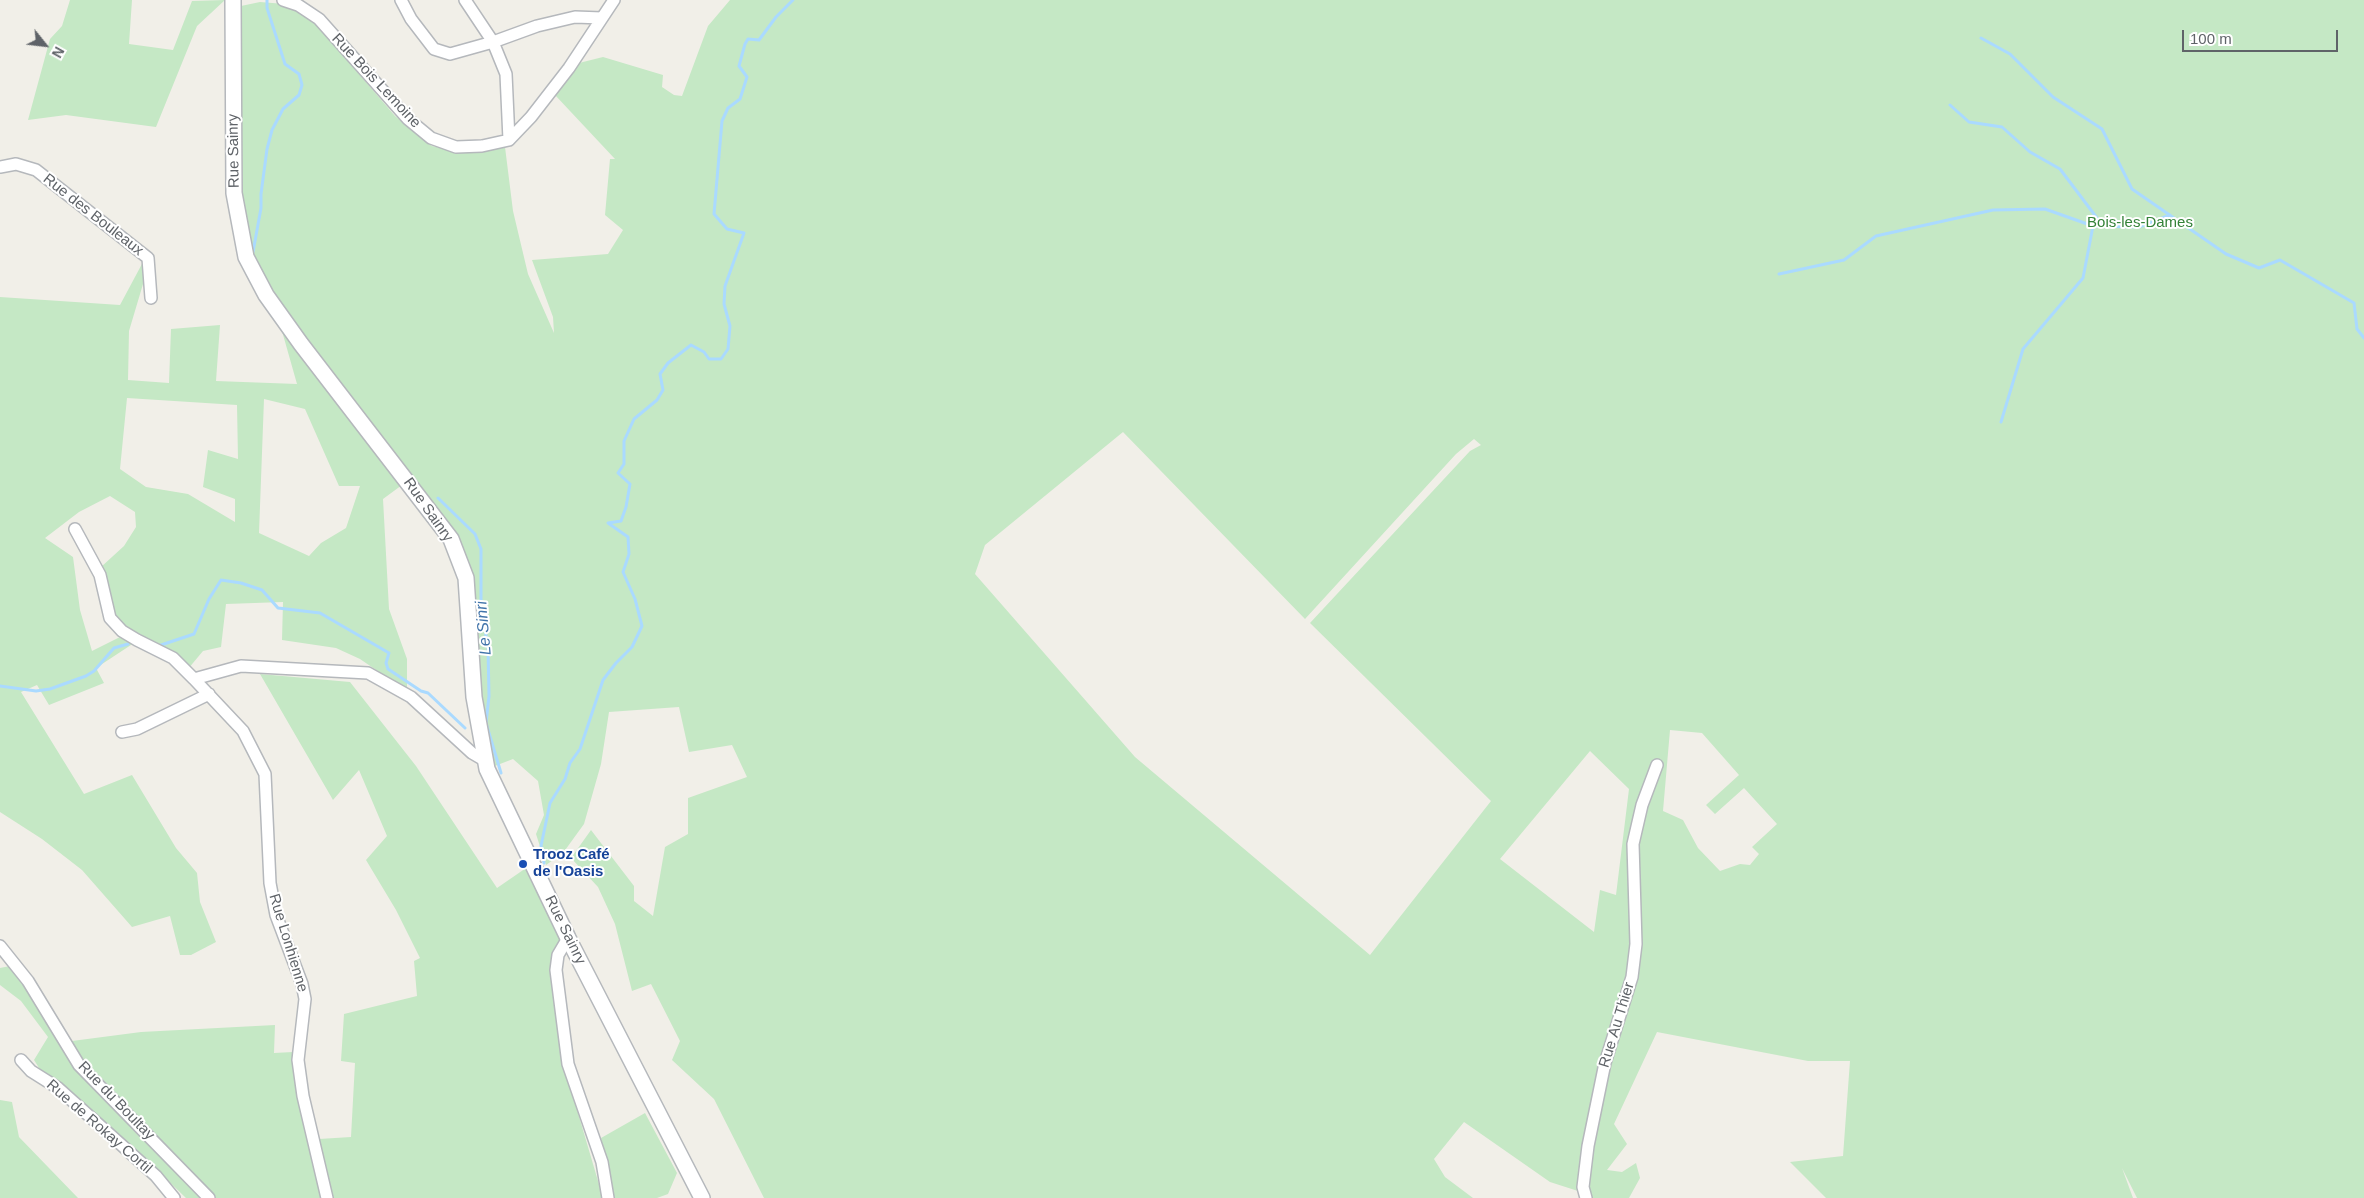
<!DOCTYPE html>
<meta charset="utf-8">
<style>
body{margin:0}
#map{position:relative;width:2364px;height:1198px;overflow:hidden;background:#f1efe8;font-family:Helvetica,sans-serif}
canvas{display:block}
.north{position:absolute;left:20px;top:20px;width:50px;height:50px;-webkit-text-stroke:4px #fff;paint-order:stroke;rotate:119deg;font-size:14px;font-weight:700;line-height:20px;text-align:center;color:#5f6368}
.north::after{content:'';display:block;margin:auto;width:18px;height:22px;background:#5f6368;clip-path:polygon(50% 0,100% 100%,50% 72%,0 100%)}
.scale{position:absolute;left:2182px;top:30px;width:156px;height:22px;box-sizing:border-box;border:2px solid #5f6368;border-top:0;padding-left:6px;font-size:15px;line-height:18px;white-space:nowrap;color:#5f6368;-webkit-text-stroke:4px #fff;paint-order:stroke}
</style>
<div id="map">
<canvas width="2364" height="1198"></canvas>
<div class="north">N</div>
<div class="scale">100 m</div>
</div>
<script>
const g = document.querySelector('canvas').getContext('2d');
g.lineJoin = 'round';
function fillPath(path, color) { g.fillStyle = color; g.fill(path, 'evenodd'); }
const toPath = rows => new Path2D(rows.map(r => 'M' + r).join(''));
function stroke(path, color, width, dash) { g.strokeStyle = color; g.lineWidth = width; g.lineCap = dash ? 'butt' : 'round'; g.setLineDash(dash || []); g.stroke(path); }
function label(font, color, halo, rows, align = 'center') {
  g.font = font + ' Helvetica,sans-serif'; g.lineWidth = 4; g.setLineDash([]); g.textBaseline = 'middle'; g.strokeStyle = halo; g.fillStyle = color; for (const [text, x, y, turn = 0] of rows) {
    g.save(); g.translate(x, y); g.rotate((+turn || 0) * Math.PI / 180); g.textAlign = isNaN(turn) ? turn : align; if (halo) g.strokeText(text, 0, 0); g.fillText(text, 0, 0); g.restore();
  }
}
const green = toPath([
 [70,0,132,0,129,44,173,50,192,1,225,0,197,26,156,127,66,115,28,120,50,39,62,26],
 [730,0,2364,0,2364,1198,2137,1198,2122,1168,2133,1198,1826,1198,1790,1162,1843,1156,1850,1061,1808,1061,1657,1032,1614,1124,1627,1144,1607,1170,1622,1172,1636,1163,1640,1178,1629,1198,1584,1198,1578,1191,1550,1182,1464,1122,1434,1159,1445,1177,1473,1198,764,1198,714,1099,672,1060,680,1041,651,984,632,991,615,924,598,887,571,858,591,830,634,886,634,901,653,916,665,847,688,834,688,798,747,777,732,745,689,752,679,707,609,712,601,764,584,824,563,853,546,865,536,834,544,815,538,781,513,759,487,769,466,578,451,539,291,328,249,252,240,195,241,6,260,2,285,4,311,18,395,116,432,146,463,153,505,147,513,211,528,274,554,333,553,317,532,260,608,254,623,230,605,215,610,159,615,159,555,95,579,63,603,57,663,75,662,87,674,95,682,96,708,26],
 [1123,432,1305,619,1456,454,1474,439,1481,445,1470,451,1310,623,1491,801,1370,955,1135,757,975,574,985,545],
 [1670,730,1702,733,1739,775,1706,805,1715,814,1744,788,1777,824,1752,847,1759,854,1750,865,1740,864,1720,871,1698,848,1683,820,1663,811],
 [1590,751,1629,789,1616,895,1600,890,1594,932,1500,859],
 [143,262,146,274,129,331,128,380,169,383,171,329,220,325,216,381,297,384,280,324,402,485,383,499,389,609,407,659,407,691,360,659,336,648,282,640,283,602,226,604,221,647,203,651,188,669,139,637,114,617,101,567,124,546,136,527,135,512,110,496,79,512,45,538,73,557,80,610,92,651,120,637,134,643,96,668,104,683,49,705,37,685,21,692,84,794,132,775,176,848,197,873,200,902,216,942,191,955,180,955,170,916,132,927,82,870,42,839,0,812,0,297,120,305],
 [127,398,237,405,238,459,208,450,203,487,235,499,235,522,188,494,146,487,120,469],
 [264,399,305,409,339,486,360,486,346,528,321,543,309,556,259,533],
 [260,674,350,682,416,766,497,888,529,866,564,938,551,955,563,1062,603,1198,331,1198,319,1139,351,1137,355,1063,341,1061,344,1014,417,996,414,961,420,958,396,910,366,860,387,836,359,770,333,800],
 [10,966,41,1009,74,1067,200,1198,186,1198,156,1169,43,1074,34,1060,48,1037,21,1001,0,985,0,968],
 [275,1025,274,1053,293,1052,298,1095,322,1198,216,1198,76,1056,72,1041,141,1032],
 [0,1100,12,1102,19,1137,78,1198,0,1198],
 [645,1113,677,1173,668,1194,657,1198,612,1198,601,1138]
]);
const stream = toPath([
 [1981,38,2010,54,2053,97,2102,129,2132,189,2226,254,2259,268,2280,260,2354,303,2357,329,2364,338],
 [1950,105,1969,122,2002,127,2030,152,2060,169,2103,226],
 [253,252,261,208,261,194,267,149,272,130,283,109,299,95,302,85,299,74,285,64,267,8,267,0],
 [1779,274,1844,260,1876,236,1993,210,2045,209,2093,226],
 [2001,422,2023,349,2083,278,2093,226,2139,227,2170,215],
 [438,498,475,534,481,549,481,605,488,648,489,696,486,723,501,773],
 [161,645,194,634,209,599,221,580,241,583,262,590,278,608,320,613,389,653,386,663,388,669,421,691,428,693,465,728],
 [0,686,36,691,50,689,86,676,94,671,114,648,128,644],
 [544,863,541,846,550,803,565,779,570,763,580,749,603,680,616,663,632,647,642,626,635,599,623,572,629,554,628,537,608,523,621,521,626,507,630,484,618,473,624,464,624,441,634,419,657,400,663,390,660,374,668,363,691,345,704,352,709,359,721,359,728,349,730,326,724,304,725,286,744,233,727,229,714,214,722,121,728,108,740,99,747,77,739,66,745,44,748,39,759,40,776,17,793,0]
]);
const minor = toPath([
 [283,0,298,5,319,19,408,119,431,138,456,147,482,146,509,140,531,117,569,68,614,0],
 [401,0,411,19,434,49,450,54,493,42,537,26,575,17,602,18],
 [465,0,493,42,506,74,509,140],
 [0,167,16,164,36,170,148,258,151,298],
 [75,529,100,575,110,618,122,631,137,640,173,658,194,679,243,731,265,774,270,883,276,915,302,984,305,999,298,1060,303,1096,327,1198],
 [194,679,241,666,368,673,411,697,472,753,484,760],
 [122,732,137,729,209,694],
 [568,938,558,955,556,970,568,1064,602,1162,608,1198],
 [0,946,28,981,79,1065,209,1198],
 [21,1060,31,1071,58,1088,156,1176,174,1198],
 [1586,1198,1583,1187,1588,1146,1605,1063,1632,977,1636,944,1633,844,1642,805,1657,765]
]);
const tertiary = toPath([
 [233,0,234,193,246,257,266,295,301,344,451,539,466,578,474,697,487,769,568,938,702,1198]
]);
const markers = [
 [523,864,5,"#1a4fb4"]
];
const streetNames = [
 ["Rue Bois Lemoine",376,81,47],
 ["Rue Sainry",234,151,-91],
 ["Rue des Bouleaux",93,215,38],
 ["Rue Sainry",428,510,55],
 ["Rue Sainry",565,930,64],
 ["Rue Lonhienne",288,943,73],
 ["Rue Au Thier",1617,1025,-73],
 ["Rue du Boultay",116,1101,46],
 ["Rue de Rokay Cortil",99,1127,41]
];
const parkNames = [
 ["Bois-les-Dames",2140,223]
];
const transitNames = [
 ["Trooz Café",533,855],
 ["de l'Oasis",533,872]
];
const waterNames = [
 ["Le Sinri",484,628,-95]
];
fillPath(green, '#c5e8c5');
stroke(stream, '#aadaff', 3);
stroke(minor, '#b5b8bc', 14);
stroke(tertiary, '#b5b8bc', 18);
stroke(minor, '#fff', 11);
stroke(tertiary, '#fff', 15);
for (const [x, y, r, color] of markers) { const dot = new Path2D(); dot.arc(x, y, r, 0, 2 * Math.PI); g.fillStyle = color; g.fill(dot); stroke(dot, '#fff', 2); }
label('15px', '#5f6368', '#fff', streetNames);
label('15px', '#348238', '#fff', parkNames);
label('bold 15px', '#164399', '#fff', transitNames, 'left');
label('italic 16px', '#4174aa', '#fff', waterNames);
</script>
